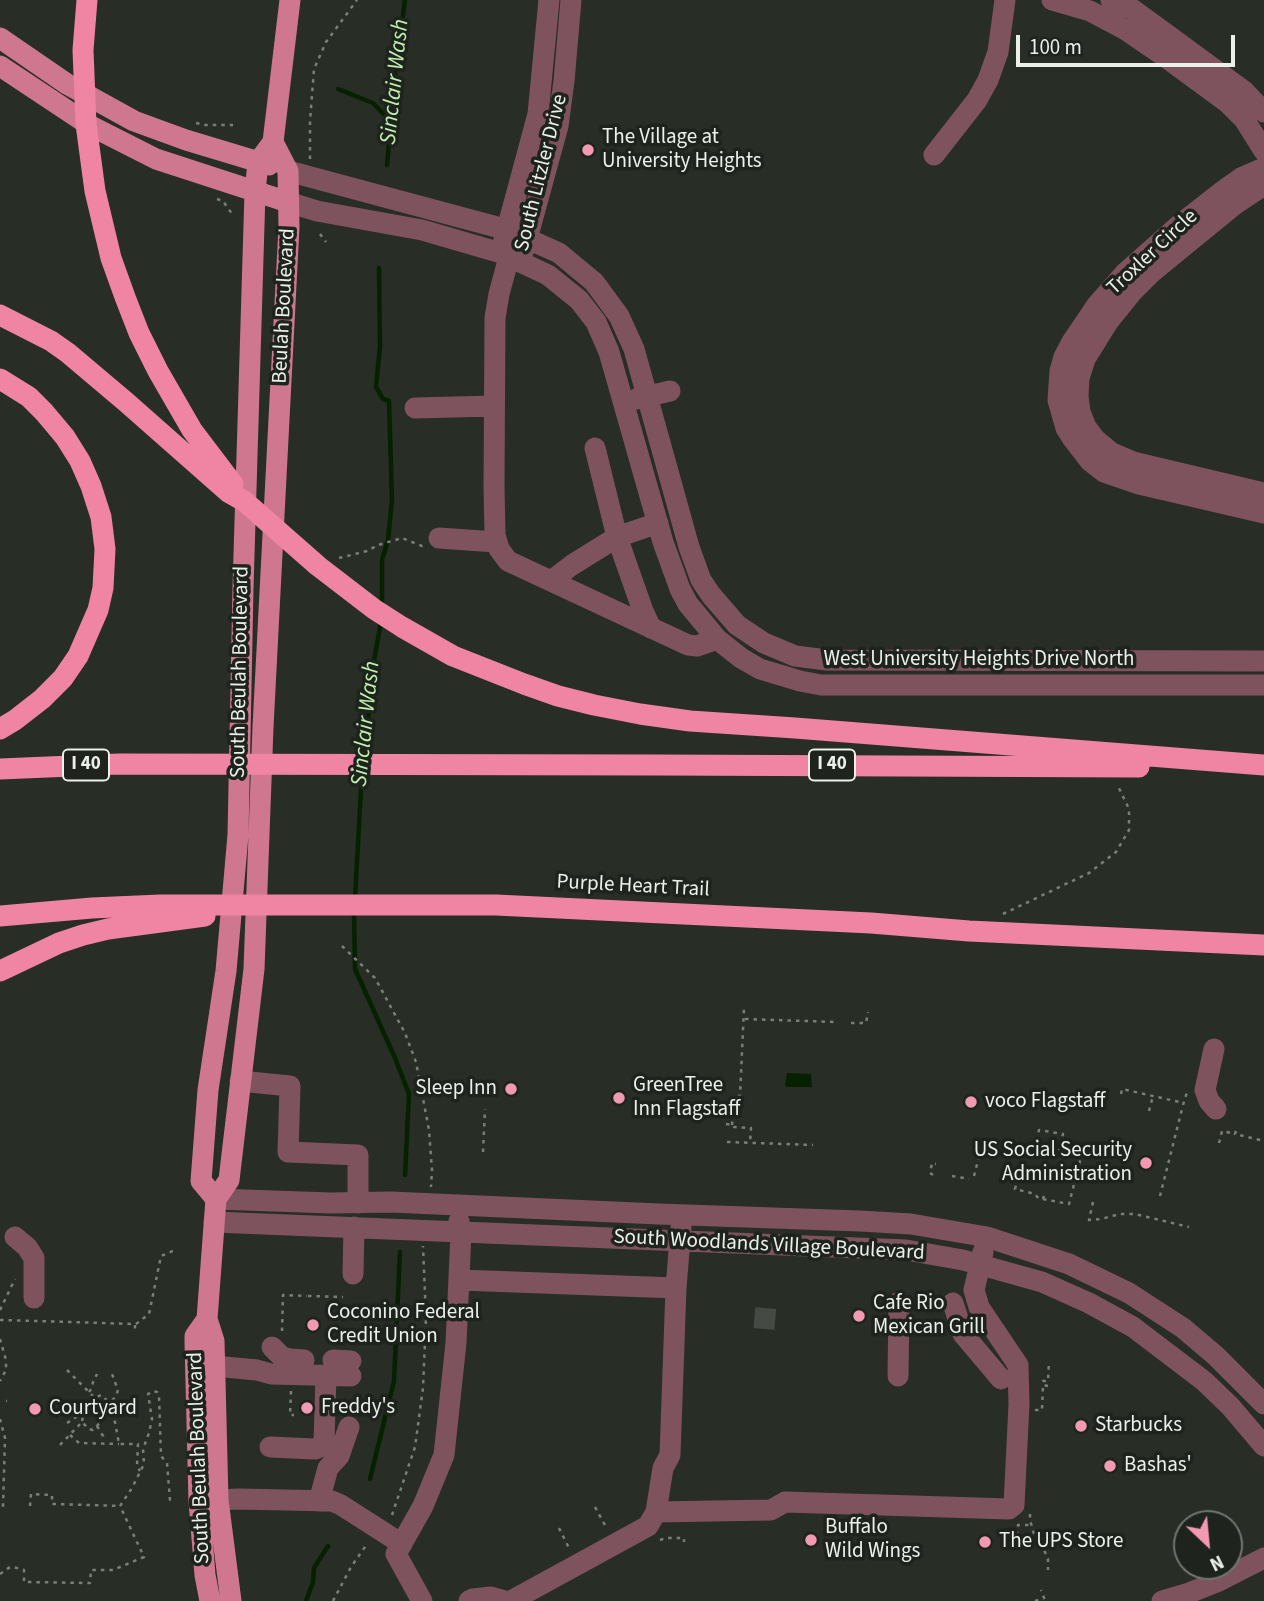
<!DOCTYPE html>
<style>
body{margin:0}
#map{position:relative;width:1264px;height:1601px;overflow:hidden;background:#282d26;font-family:"Source Sans 3",sans-serif}
canvas{display:block}
.north{position:absolute;left:1173px;top:1510px;width:70px;height:70px;box-sizing:border-box;background:#1e241d;border:2px solid #70766f;border-radius:50%;rotate:154deg;font-size:19px;font-weight:700;line-height:28px;text-align:center;color:#ecf0eb}
.north::after{content:'';display:block;margin:auto;width:24px;height:32px;background:#f19ab1;clip-path:polygon(50% 0,100% 100%,50% 72%,0 100%)}
.scale{position:absolute;left:1016px;top:35px;width:219px;height:32px;box-sizing:border-box;border:4px solid #ecf0eb;border-top:0;padding-left:9px;font-size:21px;line-height:24px;white-space:nowrap;color:#ecf0eb;-webkit-text-stroke:5px #1e241d;paint-order:stroke}
</style>
<div id="map">
<canvas width="1264" height="1601"></canvas>
<div class="north">N</div>
<div class="scale">100 m</div>
</div>
<script>
const g = document.querySelector('canvas').getContext('2d');
g.lineJoin = 'round';
function fillPath(path, color) { g.fillStyle = color; g.fill(path, 'evenodd'); }
const toPath = rows => new Path2D(rows.map(r => 'M' + r).join(''));
function stroke(path, color, width, dash) { g.strokeStyle = color; g.lineWidth = width; g.lineCap = dash ? 'butt' : 'round'; g.setLineDash(dash || []); g.stroke(path); }
function label(font, color, halo, rows, align = 'center') {
  g.font = font + ' "Source Sans 3",sans-serif'; g.lineWidth = 7; g.setLineDash([]); g.textBaseline = 'middle'; g.strokeStyle = halo; g.fillStyle = color; for (const [text, x, y, turn = 0] of rows) {
    g.save(); g.translate(x, y); g.rotate((+turn || 0) * Math.PI / 180); g.textAlign = isNaN(turn) ? turn : align; if (halo) g.strokeText(text, 0, 0); g.fillText(text, 0, 0); g.restore();
  }
}
const water = toPath([
 [787,1073,811,1074,812,1087,787,1087,785,1086]
]);
const stream = toPath([
 [338,89,373,103,390,121],
 [387,165,394,81,405,0],
 [379,268,380,346,376,387,383,399,389,401,392,500,388,540,382,560,382,606],
 [364,759,367,736,371,677,381,622],
 [355,898,362,771],
 [354,910,355,969,395,1058,409,1094,405,1175],
 [370,1479,394,1381,400,1252],
 [306,1601,313,1582,314,1568,328,1546]
]);
const minorTunnel = toPath([
 [764,1329,766,1305]
]);
const path = toPath([
 [196,123,205,125,233,125],
 [310,159,310,121,314,69,326,42,357,0],
 [217,199,223,201,232,214],
 [320,234,326,242],
 [339,558,367,551,378,545,402,538,422,546,425,545],
 [1003,914,1089,873,1116,852,1129,830,1129,809,1117,784],
 [342,946,375,978,405,1033,416,1062,429,1130,432,1170,431,1187],
 [745,1019,836,1022],
 [851,1023,866,1023,868,1012],
 [1121,1094,1122,1089,1184,1103],
 [1183,1105,1187,1092],
 [1149,1111,1153,1096],
 [726,1124,733,1125,734,1127,751,1128,750,1143],
 [732,1125,734,1095,740,1096,744,1008],
 [1236,1131,1235,1134,1264,1141],
 [727,1142,813,1145],
 [1219,1143,1222,1131,1235,1134],
 [483,1152,485,1109],
 [933,1175,930,1173,932,1163,936,1164],
 [952,1176,969,1179],
 [974,1176,980,1153],
 [1044,1196,1043,1199,1039,1199,1035,1194,1015,1189,1026,1148,1034,1149,1039,1130,1063,1134,1059,1150],
 [1160,1196,1182,1109],
 [1043,1199,1069,1204,1082,1153,1060,1147],
 [1093,1202,1089,1220,1101,1219,1120,1214,1135,1214,1189,1227],
 [308,1296,343,1297],
 [0,1310,15,1279],
 [0,1320,135,1324,135,1331],
 [136,1324,149,1314,161,1256,175,1250],
 [282,1331,283,1295,307,1296],
 [0,1339,6,1360,6,1370,0,1381],
 [67,1370,95,1398,101,1395,110,1403],
 [1048,1386,1043,1385,1043,1381,1048,1381,1049,1362],
 [291,1391,290,1415,294,1415],
 [89,1392,92,1388,93,1382,97,1374],
 [6,1401,7,1401],
 [1036,1411,1036,1410,1042,1410,1043,1385],
 [109,1414,115,1422,119,1444,138,1444,137,1466,140,1471],
 [0,1419,5,1438,3,1507],
 [82,1421,85,1407,95,1398],
 [67,1423,84,1412],
 [97,1426,103,1436,101,1441],
 [70,1435,79,1443,119,1444],
 [60,1445,82,1422,89,1429,93,1430,112,1410,113,1407,110,1403,116,1396,118,1390,112,1374],
 [30,1506,31,1494,52,1495,52,1504,120,1506],
 [120,1506,132,1488,144,1464,143,1449,149,1433,152,1419,148,1394,153,1391,157,1392,159,1396,161,1456,167,1463,170,1500,175,1499],
 [595,1507,607,1529],
 [1030,1514,1030,1520,1034,1534],
 [392,1515,415,1447,423,1388,426,1318,423,1246],
 [559,1528,570,1550],
 [1017,1535,1018,1525,1031,1525],
 [660,1540,666,1538,684,1538,684,1542],
 [1041,1543,1048,1559,1048,1570],
 [0,1574,10,1567,13,1567,24,1570,24,1582,90,1583,91,1570,113,1570,144,1557,120,1506],
 [333,1601,351,1567,367,1544],
 [1035,1601,1044,1598,1041,1590]
]);
const minor = toPath([
 [1052,0,1090,11,1126,30,1164,56,1228,103,1244,119,1264,151],
 [1111,0,1132,9,1154,25,1244,91,1264,112],
 [934,155,977,100,988,80,998,52,1005,0],
 [1264,168,1241,178,1224,190,1178,226,1126,272,1097,305,1072,342,1064,357,1060,371,1058,400,1066,428,1073,439,1090,461,1104,472,1139,484,1264,513],
 [288,171,508,230,559,253,594,282,619,316,634,349,689,547,701,580,711,595,737,625,764,643,795,656,827,660,1264,661],
 [1264,187,1258,189,1234,205,1152,272,1133,291,1108,322,1085,359,1079,378,1078,396,1080,412,1086,427,1095,439,1112,453,1133,462,1264,493],
 [288,202,317,211,422,230,501,253,548,275,579,300,596,322,609,352,663,542,680,589,688,604,717,639,741,658,760,669,800,681,821,685,1264,685],
 [503,244,538,114,549,0],
 [524,250,558,126,564,81,571,0],
 [509,257,499,294,495,318,494,486,495,535,499,549,508,561,688,645,697,646,717,639],
 [636,399,670,391],
 [415,408,494,406],
 [595,448,617,537,643,611,651,628],
 [439,538,496,542],
 [551,581,572,565,617,537,658,523],
 [1214,1049,1205,1090,1209,1101,1216,1109],
 [240,1081,290,1086,288,1152,358,1155,358,1203],
 [216,1199,331,1203,391,1202,659,1214,860,1221,911,1224,987,1237,1069,1264,1129,1293,1183,1328,1216,1356,1264,1404],
 [214,1222,906,1250,963,1260,1042,1282,1089,1303,1133,1327,1204,1381,1230,1406,1264,1446],
 [15,1237,27,1247,34,1258,34,1298],
 [353,1274,354,1227],
 [460,1280,676,1288],
 [953,1303,963,1334,1001,1379],
 [272,1347,282,1357,290,1359,304,1360],
 [333,1360,351,1361],
 [214,1366,257,1370,271,1374,351,1376],
 [898,1376,899,1302],
 [270,1447,315,1449,322,1446,324,1442,326,1376],
 [202,1501,238,1499,332,1501,341,1505,402,1544],
 [319,1501,328,1468,339,1456,349,1427],
 [656,1512,771,1510,785,1502,1009,1509,1014,1505,1019,1404,1018,1365,979,1307,974,1290,983,1252],
 [422,1601,396,1554,423,1506,444,1455,456,1343,461,1233,459,1221],
 [469,1601,473,1599,491,1597,505,1601],
 [511,1601,648,1526,656,1512,663,1468,670,1455,676,1288,681,1227],
 [1162,1601,1189,1593,1219,1581,1264,1558]
]);
const major = toPath([
 [0,38,67,84,134,121,186,140,269,165],
 [0,66,89,125,156,159,288,202],
 [216,1199,201,1181,208,1090,226,971,238,835,243,588,255,192,258,162,273,142],
 [207,1319,195,1336,195,1342,199,1501,205,1575,210,1601],
 [231,1601,218,1500,214,1341,207,1319,216,1199,229,1180,254,969,263,727,289,227,288,171,273,142,290,0]
]);
const highway = toPath([
 [87,0,83,50,86,124,95,191,111,258,125,297,139,333,158,371,192,430,233,484],
 [0,315,51,341,68,353,126,402,228,492,244,501,318,566,374,609,402,627,453,656,524,684,558,696,594,705,640,714,690,721,795,728,1264,765],
 [0,379,29,397,44,412,65,437,80,461,91,486,101,517,105,549,103,588,98,610,78,656,63,678,42,699,15,720,0,729],
 [0,769,119,764,657,765,1139,767],
 [0,916,92,908,160,905,496,905,871,923,969,931,1264,945],
 [0,971,59,943,83,935,108,929,205,916]
]);
const markers = [
 [588,150,7,"#f19ab1"],
 [511,1089,7,"#f19ab1"],
 [619,1098,7,"#f19ab1"],
 [971,1102,7,"#f19ab1"],
 [1146,1163,7,"#f19ab1"],
 [859,1316,7,"#f19ab1"],
 [313,1325,7,"#f19ab1"],
 [307,1408,7,"#f19ab1"],
 [35,1409,7,"#f19ab1"],
 [1081,1426,7,"#f19ab1"],
 [1110,1466,7,"#f19ab1"],
 [811,1540,7,"#f19ab1"],
 [985,1542,7,"#f19ab1"]
];
const shields = [
 [86,765,46],
 [832,765,46]
];
const shieldNames = [
 ["I 40",86,765],
 ["I 40",832,765]
];
const poiNames = [
 ["The Village at",602,138],
 ["University Heights",602,162],
 ["GreenTree",633,1086],
 ["Inn Flagstaff",633,1110],
 ["Sleep Inn",497,1089,"right"],
 ["voco Flagstaff",985,1102],
 ["US Social Security",1132,1151,"right"],
 ["Administration",1132,1175,"right"],
 ["Cafe Rio",873,1304],
 ["Mexican Grill",873,1328],
 ["Coconino Federal",327,1313],
 ["Credit Union",327,1337],
 ["Freddy's",321,1408],
 ["Courtyard",49,1409],
 ["Starbucks",1095,1426],
 ["Bashas'",1124,1466],
 ["Buffalo",825,1528],
 ["Wild Wings",825,1552],
 ["The UPS Store",999,1542]
];
const streetNames = [
 ["South Litzler Drive",542,173,-76],
 ["Troxler Circle",1153,253,-43],
 ["Beulah Boulevard",285,306,-87],
 ["West University Heights Drive North",979,660],
 ["South Beulah Boulevard",241,672,-89],
 ["Purple Heart Trail",633,887,3],
 ["South Woodlands Village Boulevard",769,1246,3],
 ["South Beulah Boulevard",200,1458,-92]
];
const waterNames = [
 ["Sinclair Wash",396,82,-84],
 ["Sinclair Wash",367,724,-84]
];
fillPath(water, '#062100');
stroke(stream, '#062100', 4.5);
stroke(minorTunnel, '#454a44', 21, [21, 10]);
stroke(path, '#7a7f79', 2.5, [3.5, 5]);
stroke(minor, '#7e535e', 21);
stroke(major, '#cf778f', 21);
stroke(highway, '#ef85a2', 21);
for (const [x, y, r, color] of markers) { const dot = new Path2D(); dot.arc(x, y, r, 0, 2 * Math.PI); g.fillStyle = color; g.fill(dot); stroke(dot, '#1e241d', 2.5); }
for (const [x, y, w] of shields) { const box = new Path2D(); box.roundRect(x - w / 2, y - 15.5, w, 31, 5); g.fillStyle = '#1e241d'; g.fill(box); stroke(box, '#ecf0eb', 2); }
label('bold 19px', '#ecf0eb', null, shieldNames);
label('21px', '#ecf0eb', '#1e241d', poiNames, 'left');
label('21px', '#ecf0eb', '#1e241d', streetNames);
label('italic 23px', '#c0f1ae', '#1e241d', waterNames);
</script>
